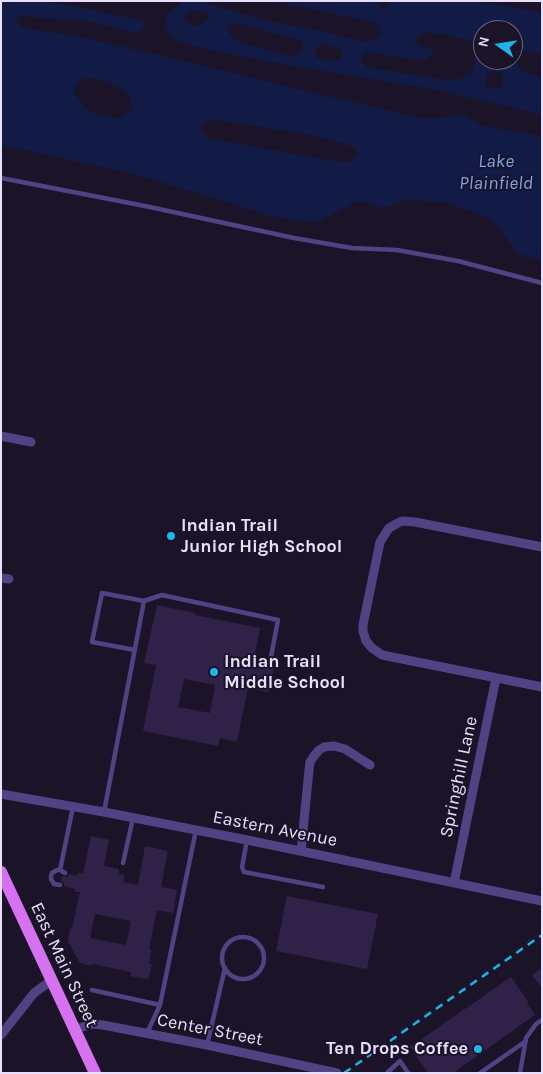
<!DOCTYPE html>
<style>
body{margin:0}
#map{position:relative;width:543px;height:1074px;overflow:hidden;background:#1b1429;font-family:Karla,sans-serif}
canvas{display:block}
.frame{position:absolute;inset:0;border:2px solid #e7dffc;pointer-events:none}
.north{position:absolute;left:473px;top:20px;width:50px;height:50px;box-sizing:border-box;background:#1b1429;border:1px solid #6d657d;border-radius:50%;rotate:283deg;font-size:14px;font-weight:700;line-height:20px;text-align:center;color:#e7dffc}
.north::after{content:'';display:block;margin:auto;width:18px;height:22px;background:#1eb4e9;clip-path:polygon(50% 0,100% 100%,50% 72%,0 100%)}
</style>
<div id="map">
<canvas width="543" height="1074"></canvas>
<div class="frame"></div>
<div class="north">N</div>
</div>
<script>
const g = document.querySelector('canvas').getContext('2d');
g.lineJoin = 'round';
function fillPath(path, color) { g.fillStyle = color; g.fill(path, 'evenodd'); }
const toPath = rows => new Path2D(rows.map(r => 'M' + r).join(''));
function stroke(path, color, width, dash) { g.strokeStyle = color; g.lineWidth = width; g.lineCap = dash ? 'butt' : 'round'; g.setLineDash(dash || []); g.stroke(path); }
function label(font, color, halo, rows, align = 'center') {
  g.font = font + ' Karla,sans-serif'; g.lineWidth = 4; g.setLineDash([]); g.textBaseline = 'middle'; g.strokeStyle = halo; g.fillStyle = color; for (const [text, x, y, turn = 0] of rows) {
    g.save(); g.translate(x, y); g.rotate((+turn || 0) * Math.PI / 180); g.textAlign = isNaN(turn) ? turn : align; if (halo) g.strokeText(text, 0, 0); g.fillText(text, 0, 0); g.restore();
  }
}
const water = toPath([
 [1,1,44,1,89,9,139,20,145,23,143,30,136,33,83,20,51,19,22,16,16,19,20,26,31,29,87,38,424,119,454,116,460,114,484,126,542,136,542,260,517,253,496,224,487,218,465,209,442,202,404,200,384,208,358,201,320,221,309,222,270,216,234,204,133,174,1,145],
 [85,77,104,81,124,90,131,101,132,109,119,119,100,115,86,109,74,92,75,86,80,81],
 [209,119,305,134,341,143,354,148,358,154,357,157,346,163,207,138,200,127],
 [181,1,208,1,209,4,253,17,278,23,332,33,342,37,369,42,379,37,380,30,377,23,271,1,379,1,378,3,382,9,395,1,471,1,542,12,542,54,518,51,513,54,513,30,483,30,483,60,513,60,513,55,521,70,533,75,542,77,542,115,442,91,258,60,201,48,176,40,169,32,164,21,168,13,181,3],
 [190,11,199,11,207,13,210,18,199,26,192,25,188,23,184,17],
 [233,23,240,24,300,40,303,44,302,52,295,56,284,55,240,42,233,39,227,28],
 [425,32,454,36,474,43,478,49,477,56,474,68,471,74,457,80,447,80,367,67,361,61,361,55,368,52,409,59,424,60,434,54,431,48,419,47,414,39],
 [323,44,341,50,342,57,335,61,317,58,315,55,316,48],
 [492,71,500,73,503,76,502,86,497,89,490,88,485,85,485,76]
]);
const building = toPath([
 [157,605,195,613,195,615,260,628,254,658,275,663,269,692,248,688,237,742,220,738,218,746,143,731,156,665,144,663],
 [184,679,215,685,210,713,178,707],
 [91,836,109,840,104,866,119,869,119,874,125,875,123,882,138,885,145,846,168,851,161,887,177,890,173,913,157,910,149,949,151,950,149,964,152,964,148,979,130,976,131,972,92,964,92,966,80,963,68,941,70,928,72,929,80,892,75,892,75,889,64,886,64,883,61,881,62,876,67,877,69,874,77,876,78,873,83,874],
 [95,914,131,921,126,945,90,938],
 [287,896,378,914,367,969,276,951],
 [542,968,542,988,532,975],
 [511,977,528,1001,527,1002,535,1015,453,1073,428,1073,410,1047]
]);
const lane = toPath([
 [1,178,145,206,294,238,352,248,397,250,458,261,542,283],
 [135,650,92,642,102,593,144,601],
 [104,812,144,601,162,595,278,620,271,657],
 [247,840,242,867,244,872,323,887],
 [123,863,133,818],
 [60,870,73,807],
 [60,885,54,884,51,879,51,876,52,873,57,870,60,870,65,873],
 '222 958a21 21 0 1 1 42 0a21 21 0 1 1-42 0Z',
 [92,990,160,1005],
 [147,1033,160,1005,196,830],
 [207,1045,225,968],
 [387,1073,400,1061,408,1073],
 [480,1073,526,1041],
 [520,1073,526,1038,536,1024,542,1020]
]);
const street = toPath([
 [1,436,31,442],
 [542,547,415,522,402,521,398,523,389,528,380,542,363,625,363,631,366,641,372,648,382,655,542,687],
 [1,578,9,579],
 [1,794,104,812,247,840,542,901],
 [301,851,309,770,310,762,314,756,319,750,324,747,334,746,345,749,370,765],
 [454,883,496,678],
 [76,1029,92,1024,103,1025,207,1045,337,1073],
 [1,1035,34,993,52,980]
]);
const primary = toPath([
 [1,872,95,1073]
]);
const rail = toPath([
 [344,1073,542,935]
]);
const markers = [
 [171,536,5,"#1eb4e9"],
 [214,672,5,"#1eb4e9"],
 [478,1049,5,"#1eb4e9"]
];
const poiNames = [
 ["Indian Trail",181,526],
 ["Junior High School",181,547],
 ["Indian Trail",224,662],
 ["Middle School",224,683],
 ["Ten Drops Coffee",468,1049,"right"]
];
const streetNames = [
 ["Springhill Lane",459,777,-78],
 ["Eastern Avenue",275,829,11],
 ["East Main Street",64,965,65],
 ["Center Street",210,1030,11]
];
const waterNames = [
 ["Lake",496,162],
 ["Plainfield",496,184]
];
fillPath(water, '#111b45');
fillPath(building, '#302149');
stroke(lane, '#504384', 4.5);
stroke(street, '#504384', 9);
stroke(primary, '#d671f1', 12);
stroke(rail, '#1eb4e9', 2.5, [8, 6]);
for (const [x, y, r, color] of markers) { const dot = new Path2D(); dot.arc(x, y, r, 0, 2 * Math.PI); g.fillStyle = color; g.fill(dot); stroke(dot, '#1b1429', 2); }
label('bold 18px', '#e7dffc', '#1b1429', poiNames, 'left');
label('18px', '#e7dffc', '#1b1429', streetNames);
label('italic 19px', '#77a5f2', '#1b1429', waterNames);
</script>
